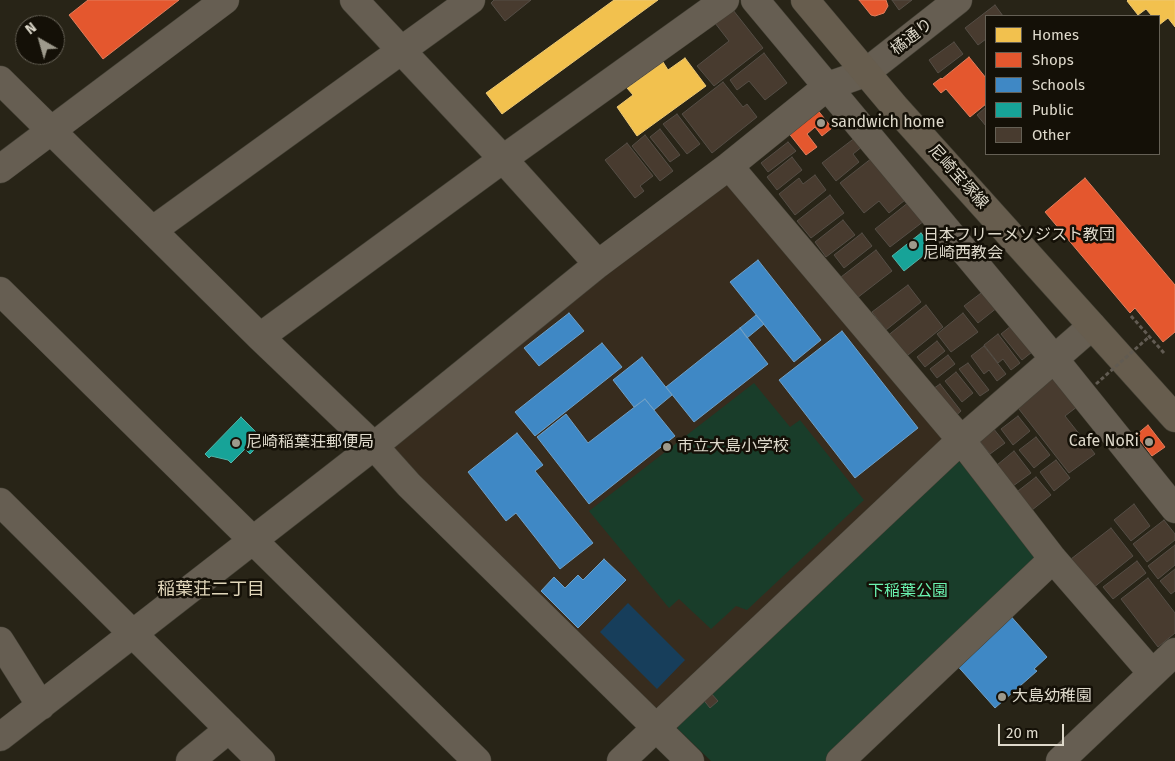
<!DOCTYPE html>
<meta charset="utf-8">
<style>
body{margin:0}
#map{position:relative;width:1175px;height:761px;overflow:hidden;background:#282417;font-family:"Fira Sans",sans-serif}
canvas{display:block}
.legend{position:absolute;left:985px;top:15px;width:175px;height:140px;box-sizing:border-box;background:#141007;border:1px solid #656055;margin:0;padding:6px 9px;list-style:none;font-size:15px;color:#ded9cb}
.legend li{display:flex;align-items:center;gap:10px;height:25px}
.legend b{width:25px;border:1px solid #656055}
.north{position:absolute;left:15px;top:15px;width:50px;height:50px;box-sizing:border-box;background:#141007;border:1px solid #656055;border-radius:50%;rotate:322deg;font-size:14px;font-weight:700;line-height:20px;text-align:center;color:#ded9cb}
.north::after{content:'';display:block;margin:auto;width:18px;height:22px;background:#9e9a8c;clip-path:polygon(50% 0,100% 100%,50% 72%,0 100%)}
.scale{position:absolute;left:998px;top:724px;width:66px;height:22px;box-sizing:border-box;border:2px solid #ded9cb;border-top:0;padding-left:6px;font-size:15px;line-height:18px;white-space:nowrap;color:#ded9cb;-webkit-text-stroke:4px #141007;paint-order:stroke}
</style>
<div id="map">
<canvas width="1175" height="761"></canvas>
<ul class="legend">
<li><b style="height:14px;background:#f2c14e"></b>Homes</li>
<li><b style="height:14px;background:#e4572e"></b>Shops</li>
<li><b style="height:14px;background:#3f88c5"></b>Schools</li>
<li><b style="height:14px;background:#17a398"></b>Public</li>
<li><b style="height:14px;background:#483b2f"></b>Other</li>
</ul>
<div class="north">N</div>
<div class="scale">20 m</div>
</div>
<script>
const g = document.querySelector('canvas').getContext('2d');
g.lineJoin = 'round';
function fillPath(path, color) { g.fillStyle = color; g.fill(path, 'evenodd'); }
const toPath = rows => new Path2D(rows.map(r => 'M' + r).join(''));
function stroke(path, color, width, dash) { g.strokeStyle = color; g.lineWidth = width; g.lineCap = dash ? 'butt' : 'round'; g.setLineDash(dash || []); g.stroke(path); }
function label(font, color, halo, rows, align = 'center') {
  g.font = font + ' "Fira Sans","Noto Sans JP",sans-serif'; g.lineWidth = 5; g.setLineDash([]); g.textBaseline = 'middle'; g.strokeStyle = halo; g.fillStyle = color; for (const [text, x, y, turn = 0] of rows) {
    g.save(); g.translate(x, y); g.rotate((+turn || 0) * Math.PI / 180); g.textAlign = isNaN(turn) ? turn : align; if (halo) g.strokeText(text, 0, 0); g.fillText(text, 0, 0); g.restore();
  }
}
const education = toPath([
 [721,183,731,184,942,435,943,444,665,706,648,708,393,449,398,435]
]);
const green = toPath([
 [754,383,790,427,800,420,864,500,747,610,736,606,711,629,679,599,669,608,589,511],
 [959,461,1036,553,1032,568,827,761,711,761,678,729,677,717]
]);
const water = toPath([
 [628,603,685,660,657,689,600,632]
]);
const homes = toPath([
 [614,0,658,0,502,114,486,93,614,0],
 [1128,0,1175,0,1175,27,1168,18,1159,25,1159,16,1152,16,1146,9,1138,15,1127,1,1128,0],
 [685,58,706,86,637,136,617,107,633,95,627,88,663,62,668,70,685,58]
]);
const shops = toPath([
 [88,0,179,0,103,59,69,15,88,0],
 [859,0,886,0,888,6,884,13,875,16,871,15,859,0],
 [969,57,986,78,986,104,970,117,946,89,941,93,933,84,941,78,942,79,969,57],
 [816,108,832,128,822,136,815,127,807,134,817,147,806,155,787,131,816,108],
 [1085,178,1175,285,1175,332,1163,342,1135,308,1130,313,1045,212,1085,178],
 [1148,425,1165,447,1152,456,1136,435,1148,425]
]);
const schools = toPath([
 [758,260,821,340,794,362,730,282,758,260],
 [569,313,584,331,539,366,524,348,569,313],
 [756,315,764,324,747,338,740,328,756,315],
 [740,328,768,364,694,422,666,387,740,328],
 [842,331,918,428,855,478,779,380,842,331],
 [602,343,622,367,535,436,515,412,602,343],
 [642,357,672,395,654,410,645,399,634,407,613,380,642,357],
 [645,399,675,436,589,504,537,437,566,414,588,443,645,399],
 [517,433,543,465,535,471,593,543,560,569,516,513,506,521,468,472,517,433],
 [604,559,626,580,578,628,541,591,554,577,565,588,578,575,583,580,604,559],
 [1008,613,1047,657,1034,669,1037,671,995,708,954,662,1008,613]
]);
const public = toPath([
 [921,233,933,248,904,271,892,256,921,233],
 [241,417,264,440,250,454,245,449,231,463,228,460,211,456,209,458,205,454,241,417]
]);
const building = toPath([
 [494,0,531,0,505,21,491,3,494,0],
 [892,0,912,0,899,10,892,0],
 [995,5,1003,16,986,16,986,39,978,45,965,28,995,5],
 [733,10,763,48,714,86,697,66,729,41,715,23,733,10],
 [954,42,963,54,938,73,929,60,954,42],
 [764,53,787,83,765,100,749,81,737,90,730,80,764,53],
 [723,82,743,107,747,104,757,117,712,153,682,114,723,82],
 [986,107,986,126,977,115,986,107],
 [677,114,700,144,687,154,663,124,677,114],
 [660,129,680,155,670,162,650,137,660,129],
 [645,135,673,171,660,181,632,146,645,135],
 [856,137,863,146,853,154,859,162,836,181,822,163,856,137],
 [788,142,796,151,768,172,761,163,788,142],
 [627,143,653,176,640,186,644,191,635,198,605,160,627,143],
 [792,157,802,170,777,190,767,177,792,157],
 [872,158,905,200,889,213,879,201,864,213,840,183,872,158],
 [815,175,826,190,795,215,779,194,799,178,803,184,815,175],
 [830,195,844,213,811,238,797,221,830,195],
 [909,202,924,221,890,247,875,229,909,202],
 [843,220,855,235,826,257,815,242,843,220],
 [862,233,872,246,844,268,834,255,862,233],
 [876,250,892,271,857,298,841,277,876,250],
 [908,285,921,302,886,330,872,312,908,285],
 [985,290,998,307,978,323,964,306,985,290],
 [926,305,943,327,903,359,886,337,926,305],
 [963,313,978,332,951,352,937,334,963,313],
 [1011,326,1032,352,1022,360,1001,334,1011,326],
 [998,334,1020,363,1011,370,1003,359,998,363,984,345,998,334],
 [937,341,945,351,925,367,917,357,937,341],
 [984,346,1006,374,997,381,989,370,984,374,971,356,984,346],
 [948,355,955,364,937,378,930,369,948,355],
 [968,363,989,390,980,396,959,369,968,363],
 [956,372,973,393,962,402,945,381,956,372],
 [1053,375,1078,406,1065,416,1095,454,1069,473,1015,404,1053,375],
 [940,384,961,411,952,419,930,391,940,384],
 [1018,416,1030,431,1013,445,1001,429,1018,416],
 [993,428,1005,443,990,454,978,439,993,428],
 [1036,437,1050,455,1034,468,1019,450,1036,437],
 [1014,451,1031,473,1013,486,997,465,1014,451],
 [1056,460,1070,478,1054,491,1040,472,1056,460],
 [1036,477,1051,495,1032,510,1018,491,1036,477],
 [1134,504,1150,526,1131,541,1114,520,1134,504],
 [1164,520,1175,534,1175,540,1147,562,1133,544,1164,520],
 [1111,528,1133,556,1093,588,1071,559,1111,528],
 [1175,545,1175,565,1158,579,1148,566,1175,545],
 [1137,561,1146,573,1113,599,1103,587,1137,561],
 [1175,569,1175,591,1171,594,1160,581,1175,569],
 [1148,578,1175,613,1175,633,1158,647,1121,599,1148,578],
 [710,692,718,701,710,708,702,698,710,692]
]);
const path = toPath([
 [1131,316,1164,353]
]);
const minor = toPath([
 [354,0,503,159,598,264],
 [755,0,1047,350,1175,509],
 [0,80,260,337,374,446,409,485,690,761],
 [729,166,961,440,1053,559,1152,673],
 [0,169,225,0],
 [153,230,471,0],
 [0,291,477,761],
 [260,337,503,159,725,0],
 [0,502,261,761],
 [0,641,41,706],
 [0,737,374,446,598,264,729,166,828,86,865,73,958,0],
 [190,761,229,729],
 [621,761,961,440,1092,326],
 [840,761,1053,559],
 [1060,761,1175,652]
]);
const major = toPath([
 [805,0,895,107,1175,418]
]);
const pathBridge = toPath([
 [1096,384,1150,336]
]);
const markers = [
 [821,123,5,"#9e9a8c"],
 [913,245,5,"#9e9a8c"],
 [1149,442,5,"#9e9a8c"],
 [236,443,5,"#9e9a8c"],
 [667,447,5,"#9e9a8c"],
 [1002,697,5,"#9e9a8c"]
];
const streetNames = [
 ["橘通り",912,37,-38],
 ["尼崎宝塚線",958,177,48]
];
const poiNames = [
 ["sandwich home",831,123],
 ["日本フリーメソジスト教団",923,236],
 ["尼崎西教会",923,254],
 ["Cafe NoRi",1139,442,"right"],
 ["尼崎稲葉荘郵便局",246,443],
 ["市立大島小学校",677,447],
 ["大島幼稚園",1012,697]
];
const parkNames = [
 ["下稲葉公園",908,592]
];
const neighbourhoodNames = [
 ["稲葉荘二丁目",211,590]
];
fillPath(education, '#372c1e');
fillPath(green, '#193d2a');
fillPath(water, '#173e5b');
fillPath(homes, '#f2c14e');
stroke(homes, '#ecc874', 1);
fillPath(shops, '#e4572e');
stroke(shops, '#e27e5d', 1);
fillPath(schools, '#3f88c5');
stroke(schools, '#6fa0c7', 1);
fillPath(public, '#17a398');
stroke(public, '#53b3a7', 1);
fillPath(building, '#483b2f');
stroke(building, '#554e46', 1);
stroke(minor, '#434035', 29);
stroke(major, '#434035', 29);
stroke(path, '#615b52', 3, [4, 2.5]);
stroke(minor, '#665e52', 28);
stroke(major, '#675d4e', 28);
stroke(pathBridge, '#615b52', 3, [4, 2.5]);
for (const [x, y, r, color] of markers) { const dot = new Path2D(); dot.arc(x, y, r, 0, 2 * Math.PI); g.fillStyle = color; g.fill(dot); stroke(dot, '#141007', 2); }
label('16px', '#ded9cb', '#141007', streetNames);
label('16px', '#ded9cb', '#141007', poiNames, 'left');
label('16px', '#6af3b0', '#141007', parkNames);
label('18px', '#e0d6ba', '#141007', neighbourhoodNames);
</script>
